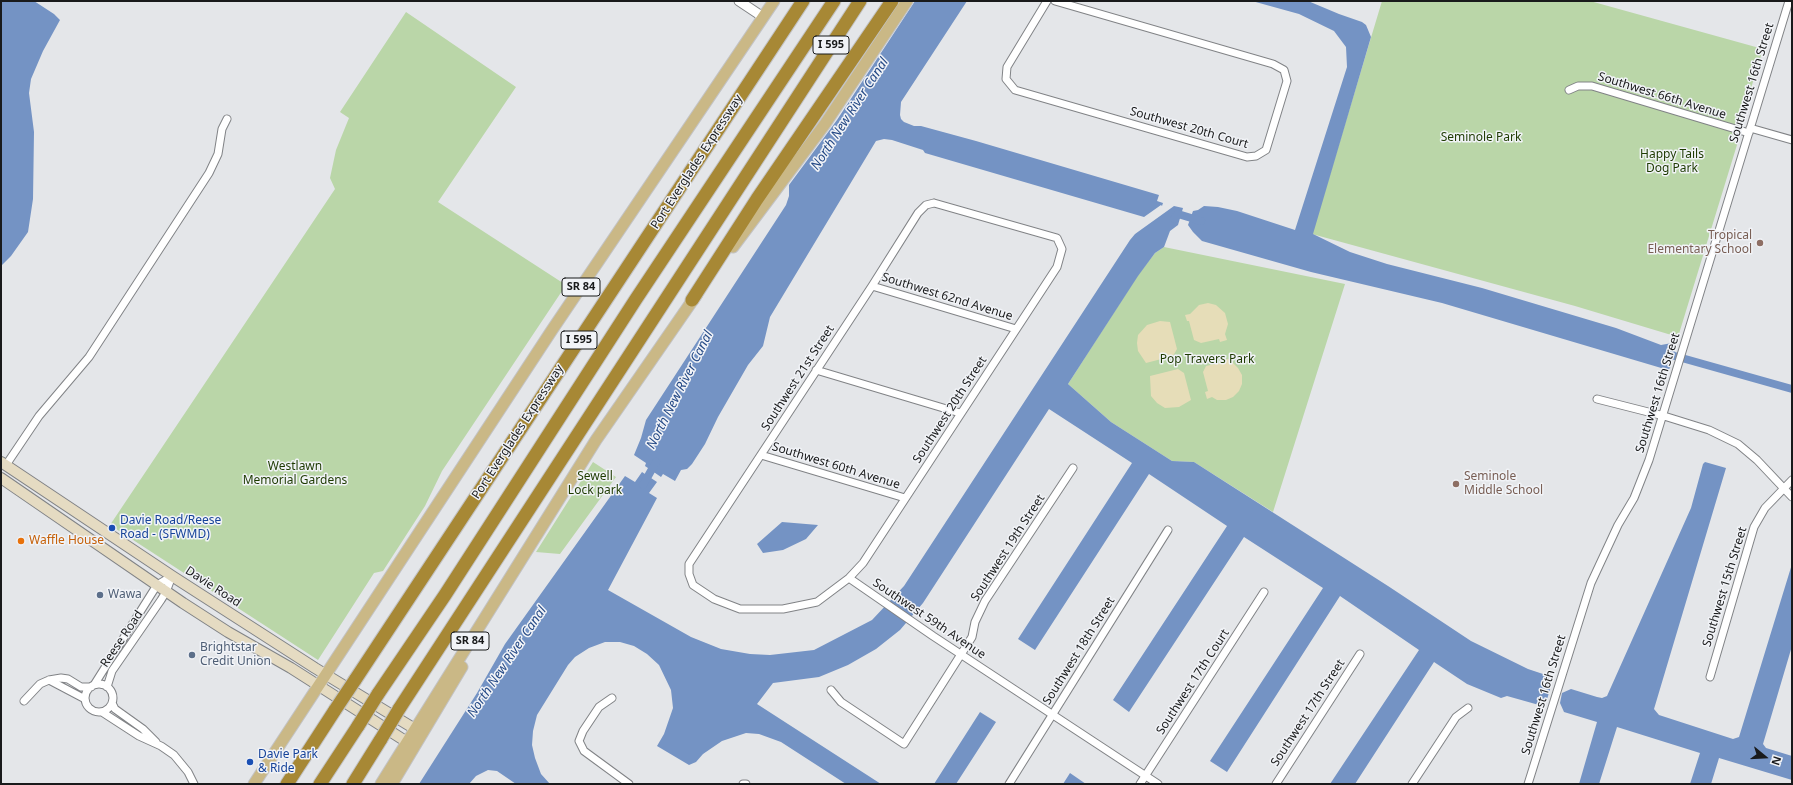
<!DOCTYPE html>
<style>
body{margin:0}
#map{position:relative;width:1793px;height:785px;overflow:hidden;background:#e4e6e9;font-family:"Noto Sans",sans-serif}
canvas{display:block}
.frame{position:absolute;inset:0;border:2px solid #191a1b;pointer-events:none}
.north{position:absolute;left:1745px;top:737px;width:40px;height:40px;-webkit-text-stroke:3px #f1f3f7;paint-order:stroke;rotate:108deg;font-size:11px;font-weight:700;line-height:16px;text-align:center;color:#191a1b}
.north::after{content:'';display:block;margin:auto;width:14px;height:18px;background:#191a1b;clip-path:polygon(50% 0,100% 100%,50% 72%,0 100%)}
</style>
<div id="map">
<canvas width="1793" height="785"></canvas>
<div class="frame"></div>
<div class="north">N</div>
</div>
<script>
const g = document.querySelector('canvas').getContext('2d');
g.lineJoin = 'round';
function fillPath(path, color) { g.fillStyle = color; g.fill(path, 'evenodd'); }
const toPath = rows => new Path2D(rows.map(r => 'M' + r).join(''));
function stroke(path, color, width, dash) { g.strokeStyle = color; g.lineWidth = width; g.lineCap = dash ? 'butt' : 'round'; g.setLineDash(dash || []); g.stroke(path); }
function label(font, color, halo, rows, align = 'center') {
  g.font = font + ' "Noto Sans",sans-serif'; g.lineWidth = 3; g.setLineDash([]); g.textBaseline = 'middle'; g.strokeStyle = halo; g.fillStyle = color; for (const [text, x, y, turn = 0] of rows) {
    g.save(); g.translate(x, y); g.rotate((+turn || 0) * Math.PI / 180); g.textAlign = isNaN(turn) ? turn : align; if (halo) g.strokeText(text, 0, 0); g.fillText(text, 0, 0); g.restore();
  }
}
const green = toPath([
 [1382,1,1590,1,1763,49,1741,121,1744,122,1678,337,1575,306,1312,234],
 [1633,90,1703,111,1632,92],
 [406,12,516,87,438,202,566,285,442,471,425,506,383,571,374,573,318,660,110,525,335,189,330,178,336,150,349,118,340,112],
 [1164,247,1345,284,1273,512,1194,462,1172,461,1111,422,1068,384,1138,275,1155,253],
 [593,462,616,477,560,554,536,552]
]);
const sand = toPath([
 [1208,303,1216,305,1225,313,1228,324,1225,334,1227,340,1220,342,1219,339,1201,343,1194,340,1189,321,1187,321,1185,315,1190,314,1199,305],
 [1160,321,1170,322,1177,349,1173,356,1146,363,1138,351,1137,343,1138,335,1147,325],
 [1232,358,1233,363,1238,368,1242,375,1242,384,1239,391,1233,397,1226,400,1217,400,1212,397,1207,399,1205,392,1208,391,1203,372,1206,366,1224,362,1224,360],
 [1178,369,1184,373,1191,400,1179,407,1165,408,1157,403,1151,396,1150,376]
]);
const water = toPath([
 [1,1,34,1,54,14,60,20,43,51,31,79,29,93,34,132,33,199,28,232,11,256,1,266],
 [915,1,967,1,901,102,900,115,901,119,904,122,914,126,921,126,976,141,1159,195,1157,201,1163,203,1162,206,1161,205,1144,217,925,153,923,150,892,140,884,139,876,141,770,317,763,346,748,365,718,417,705,444,692,464,687,469,681,470,675,481,663,474,661,477,645,466,646,463,634,455,641,438,646,420,786,205,789,196,789,185,837,120],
 [1252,1,1308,1,1339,14,1362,22,1366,25,1371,37,1313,234,1350,252,1387,264,1482,288,1616,328,1661,345,1672,343,1676,346,1670,368,1668,370,1442,303,1311,272,1202,241,1193,232,1188,225,1193,211,1198,210,1204,206,1218,207,1237,211,1295,230,1347,67,1346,47,1334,31,1299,14],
 [1174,206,1183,208,1178,225,1170,231,1164,247,1155,253,1138,276,1068,384,1111,422,1172,461,1194,462,1388,586,1471,641,1528,669,1549,676,1550,690,1547,699,1539,705,1507,696,1501,698,1467,684,1434,662,1355,784,1330,784,1419,650,1340,596,1227,772,1210,761,1323,588,1244,537,1129,712,1113,700,1227,526,1149,474,1035,650,1018,639,1132,463,1049,409,923,603,900,630,876,649,848,665,819,677,773,683,757,704,881,784,846,784,781,742,759,734,746,733,722,741,703,754,696,762,689,765,657,746,664,734,673,708,671,690,659,665,647,654,634,646,620,642,605,642,589,648,575,657,568,665,537,715,533,731,532,745,535,758,541,774,550,784,516,784,497,771,488,770,476,776,469,784,419,784,477,693,505,644,625,476,635,482,642,472,657,482,649,493,657,498,608,590,691,637,721,649,750,654,770,655,814,650,872,620,904,586,1130,240,1135,234],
 [1705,462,1726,468,1654,709,1659,715,1733,739,1739,737,1792,564,1792,646,1763,744,1766,748,1792,756,1792,780,1719,758,1711,784,1690,784,1700,753,1617,727,1599,784,1579,784,1597,722,1564,712,1560,703,1562,693,1571,689,1597,697,1602,698,1607,696,1691,508,1703,464],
 [782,522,818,525,806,539,783,550,763,553,757,544],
 [980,712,996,722,956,784,934,784],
 [1070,773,1086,784,1063,784]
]);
const canal = toPath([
 [1174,219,1178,214,1201,221],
 [1664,353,1792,389],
 [643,485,656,462]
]);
const minor = toPath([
 [1047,1,1007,67,1006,79,1015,90,1247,157,1256,156,1266,150,1287,81,1284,70,1273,64,1055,1],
 [1569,90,1578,86,1592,86,1749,133],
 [1750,128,1792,140],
 [934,203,1057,238,1062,249,1057,267,863,563,849,578,817,602,783,609,740,609,714,599,693,585,689,574,689,564,872,286,918,213,926,205,934,203],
 [872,286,1016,329],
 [816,370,960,413],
 [1597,399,1664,416,1709,430,1738,444,1757,460,1792,497],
 [761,455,905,498],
 [6,465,39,416,89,357,209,173,218,154,222,129,227,119],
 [849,578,933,636,1158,784],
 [1710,677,1754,527,1765,508,1792,480],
 [49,680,85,699],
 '85 698a14 14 0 1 1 28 0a14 14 0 1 1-28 0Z',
 [94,685,157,585,172,576],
 [107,687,112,671,161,600,166,592,172,576],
 [831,690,841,702,904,744,972,637,975,622,985,601,1073,468],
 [612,698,599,707,583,731,579,741,584,751,629,784],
 [24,701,40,684,49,680,61,678,68,679,81,687,91,687],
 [112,703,115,709,143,729,156,742],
 [102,712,139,736,161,746,174,755,188,772,194,784],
 [743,784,746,784],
 [1009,784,1168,530],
 [1140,784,1264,592],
 [1276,784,1360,654],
 [1412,784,1456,717,1468,708],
 [1528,784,1591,583,1618,525,1634,498,1649,460,1789,1]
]);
const tertiary = toPath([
 [739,1,763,17]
]);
const secondary = toPath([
 [1,462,172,576,315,668,415,729],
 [1,478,183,603,228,632,291,668,407,742]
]);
const primary = toPath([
 [733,247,825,124,907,1],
 [254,784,552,330,774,1],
 [381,784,596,440,697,294],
 [392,784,462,667]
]);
const motorway = toPath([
 [692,300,757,199,892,1],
 [355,680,803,1],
 [378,694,445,595,636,299,834,1],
 [399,709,860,1],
 [287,784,335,710],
 [320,784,358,726],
 [353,784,381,739]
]);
const motorwayBridge = toPath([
 [335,710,355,680],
 [358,726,378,694],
 [381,739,399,709]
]);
const markers = [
 [1760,243,4,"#8d6e63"],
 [1456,484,4,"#8d6e63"],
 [112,528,4,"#1a4fb4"],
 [21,541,4,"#e8710a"],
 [100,595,4,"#5c6f8a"],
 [192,655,4,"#5c6f8a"],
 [250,762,4,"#1a4fb4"]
];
const shields = [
 [831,45,36],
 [581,287,38],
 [579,340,36],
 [470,641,38]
];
const shieldNames = [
 ["I 595",831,45],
 ["SR 84",581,287],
 ["I 595",579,340],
 ["SR 84",470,641]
];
const streetNames = [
 ["Southwest 16th Street",1752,83,-73],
 ["Southwest 66th Avenue",1662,96,17],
 ["Southwest 20th Court",1189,128,16],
 ["Port Everglades Expressway",697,162,-57],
 ["Southwest 62nd Avenue",947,297,17],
 ["Southwest 21st Street",798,378,-57],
 ["Southwest 16th Street",1658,393,-73],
 ["Southwest 20th Street",950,410,-57],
 ["Port Everglades Expressway",518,432,-57],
 ["Southwest 60th Avenue",836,466,17],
 ["Southwest 19th Street",1008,548,-57],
 ["Davie Road",213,587,33],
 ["Southwest 15th Street",1725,587,-73],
 ["Southwest 59th Avenue",929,619,34],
 ["Reese Road",122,639,-56],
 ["Southwest 18th Street",1079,651,-58],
 ["Southwest 17th Court",1193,682,-57],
 ["Southwest 16th Street",1544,695,-73],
 ["Southwest 17th Street",1308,713,-57]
];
const parkNames = [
 ["Seminole Park",1481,138],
 ["Happy Tails",1672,155],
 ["Dog Park",1672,169],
 ["Pop Travers Park",1207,360],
 ["Westlawn",295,467],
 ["Memorial Gardens",295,481],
 ["Sewell",595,477],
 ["Lock park",595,491]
];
const educationNames = [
 ["Tropical",1752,236],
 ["Elementary School",1752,250],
 ["Seminole",1464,477,"left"],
 ["Middle School",1464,491,"left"]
];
const transitNames = [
 ["Davie Road/Reese",120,521],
 ["Road - (SFWMD)",120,535],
 ["Davie Park",258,755],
 ["& Ride",258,769]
];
const foodNames = [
 ["Waffle House",29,541]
];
const serviceNames = [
 ["Wawa",108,595],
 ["Brightstar",200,648],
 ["Credit Union",200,662]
];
const waterNames = [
 ["North New River Canal",850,114,-57],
 ["North New River Canal",680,390,-63],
 ["North New River Canal",507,662,-56]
];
fillPath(green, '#bad6a8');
fillPath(sand, '#e6ddb8');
fillPath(water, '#7493c4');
stroke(canal, '#7493c4', 8);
stroke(minor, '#818386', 9);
stroke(tertiary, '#818386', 11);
stroke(secondary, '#818386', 12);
stroke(primary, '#c3c3c4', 13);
stroke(motorway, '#c3c3c4', 15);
stroke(minor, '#fff', 7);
stroke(tertiary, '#fff', 9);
stroke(secondary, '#e5dbc2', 10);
stroke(primary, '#cab886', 11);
stroke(motorway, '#a78835', 13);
stroke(motorwayBridge, '#c3c3c4', 15, []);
stroke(motorwayBridge, '#a78835', 13);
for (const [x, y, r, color] of markers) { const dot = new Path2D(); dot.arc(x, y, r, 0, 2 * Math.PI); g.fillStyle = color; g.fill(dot); stroke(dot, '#f1f3f7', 1.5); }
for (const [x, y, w] of shields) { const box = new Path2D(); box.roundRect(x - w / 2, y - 9, w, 18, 3); g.fillStyle = '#f1f3f7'; g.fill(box); stroke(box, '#191a1b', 1); }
label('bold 11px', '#191a1b', null, shieldNames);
label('12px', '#191a1b', '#f1f3f7', streetNames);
label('12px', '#1d3a00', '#f1f3f7', parkNames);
label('12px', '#785e54', '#f1f3f7', educationNames, 'right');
label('12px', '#164399', '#f1f3f7', transitNames, 'left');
label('12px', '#c56008', '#f1f3f7', foodNames, 'left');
label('12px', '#4e5e75', '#f1f3f7', serviceNames, 'left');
label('italic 13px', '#244986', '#f1f3f7', waterNames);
</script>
